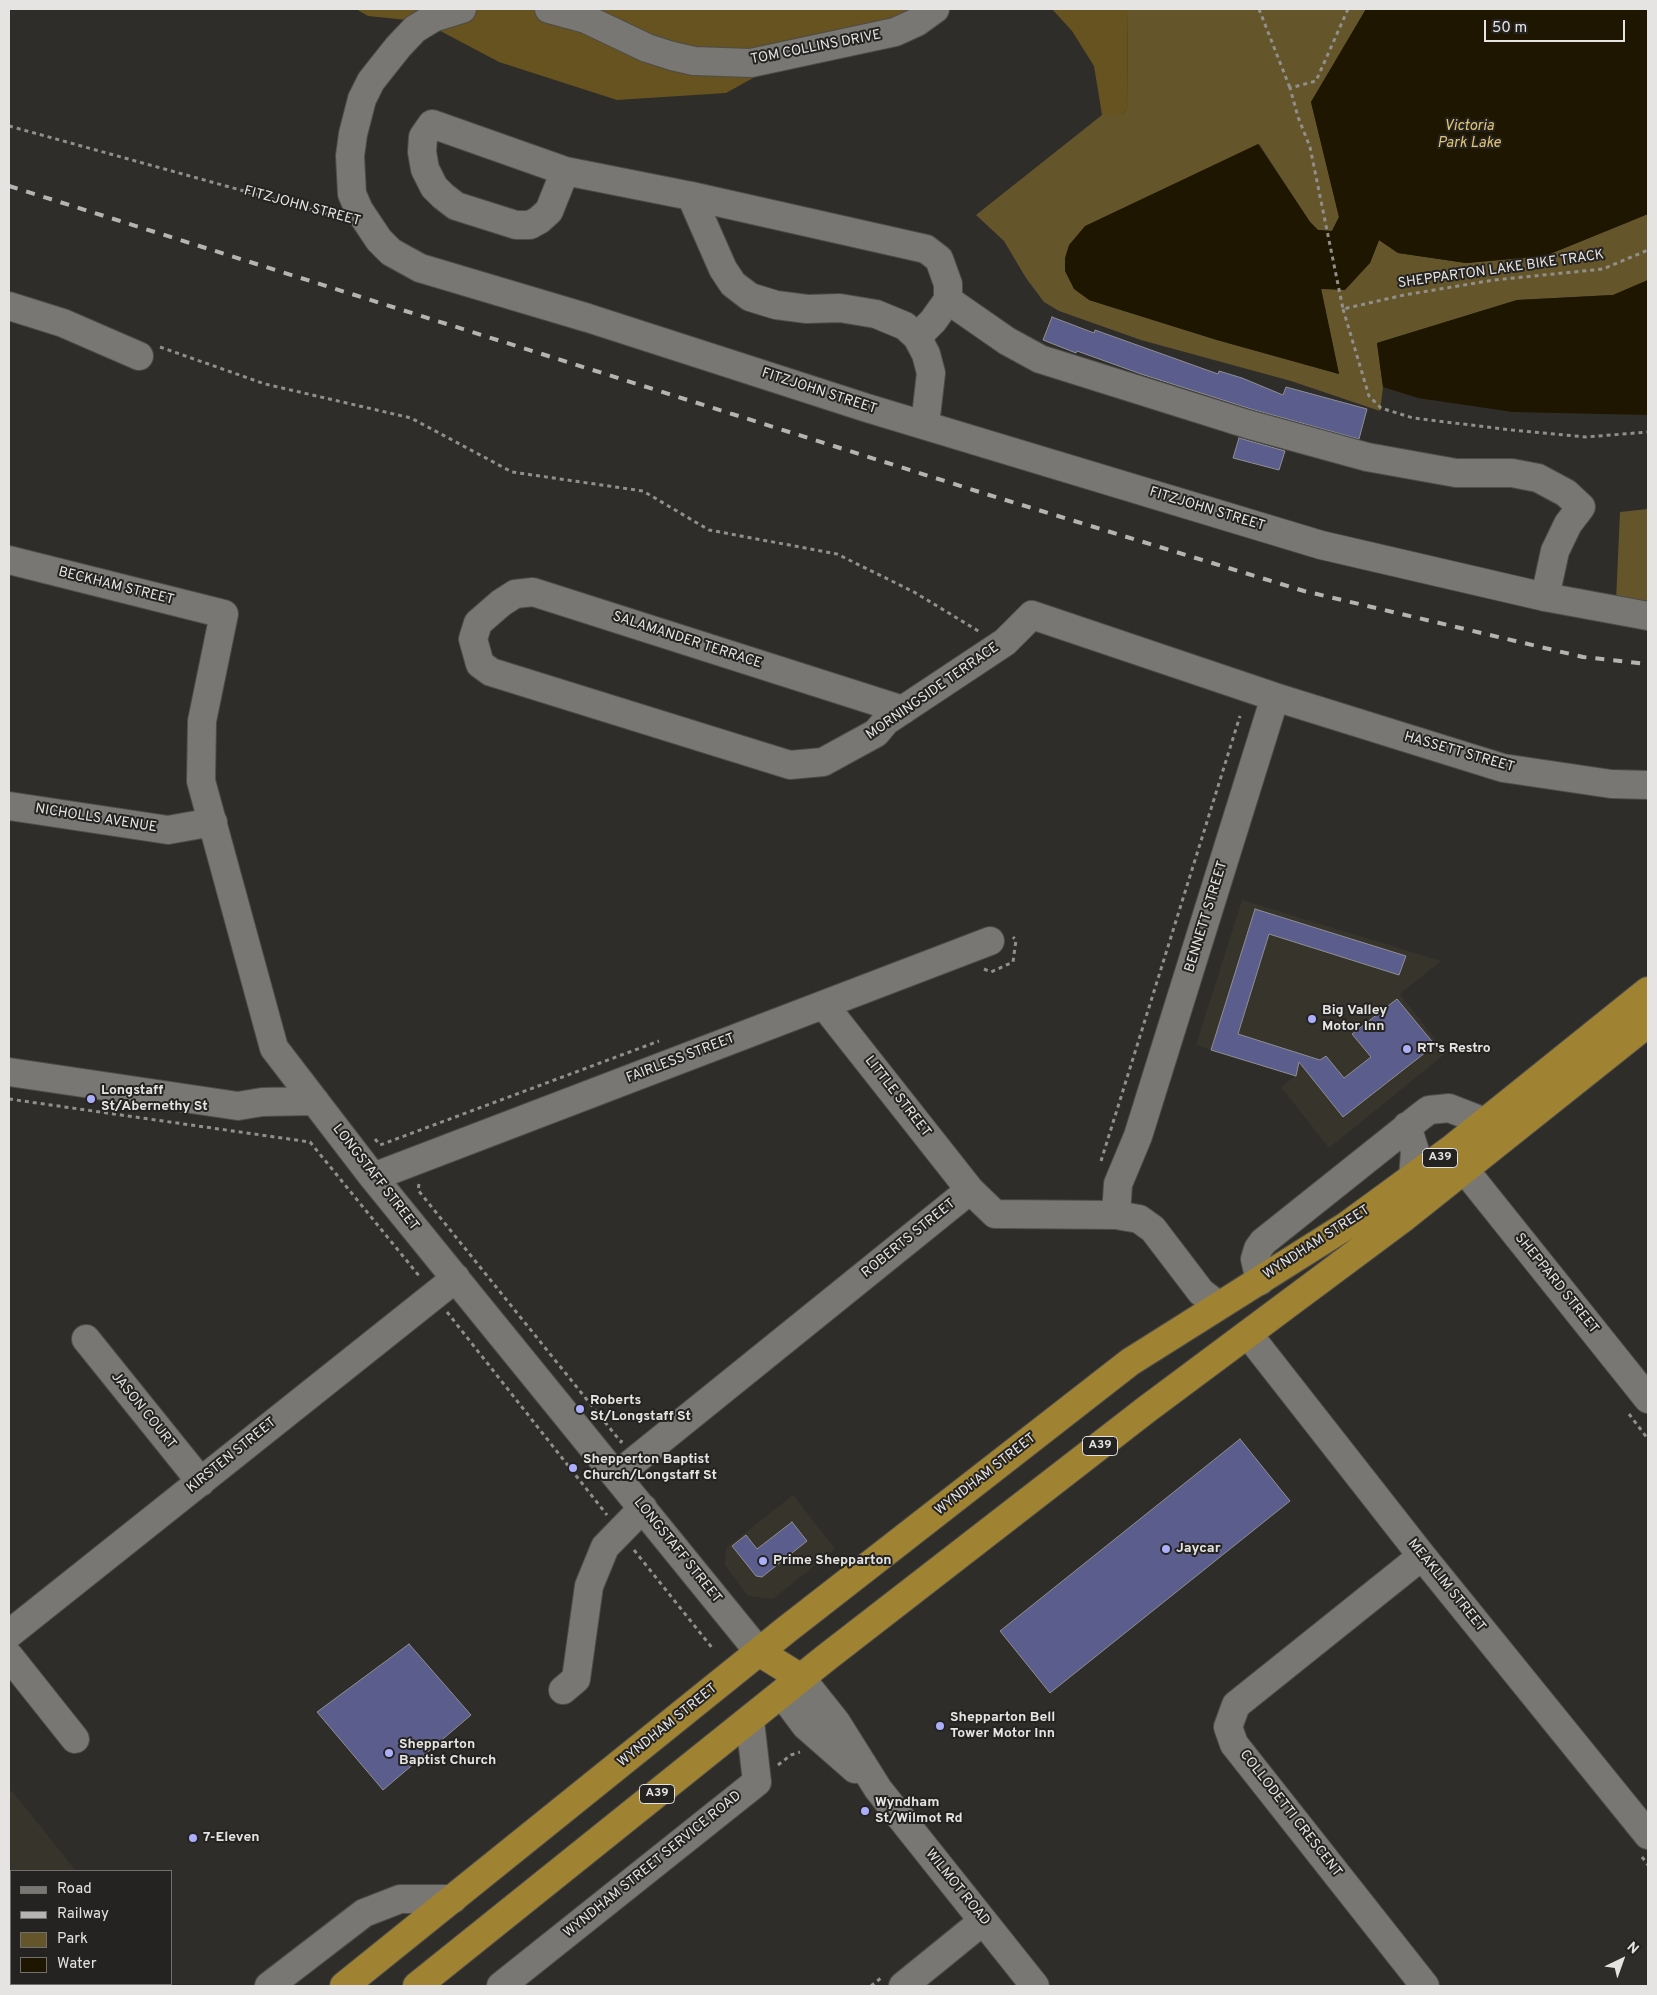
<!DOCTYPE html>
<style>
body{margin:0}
#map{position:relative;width:1657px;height:1995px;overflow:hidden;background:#2e2d2a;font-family:Overpass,sans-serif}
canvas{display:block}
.frame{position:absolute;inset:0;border:10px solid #e5e4e2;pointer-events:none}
.legend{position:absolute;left:10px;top:1870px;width:162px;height:115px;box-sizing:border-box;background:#252321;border:1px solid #72706e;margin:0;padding:6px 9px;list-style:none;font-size:15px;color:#e5e4e2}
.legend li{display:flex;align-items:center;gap:10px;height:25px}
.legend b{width:25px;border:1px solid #72706e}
.north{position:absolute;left:1597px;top:1935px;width:50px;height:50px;-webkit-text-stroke:4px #252321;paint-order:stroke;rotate:42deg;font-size:14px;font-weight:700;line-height:20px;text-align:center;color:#e5e4e2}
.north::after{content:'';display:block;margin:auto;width:18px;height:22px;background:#e5e4e2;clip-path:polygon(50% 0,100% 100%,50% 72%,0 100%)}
.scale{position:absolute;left:1484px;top:20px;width:141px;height:22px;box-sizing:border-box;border:2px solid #e5e4e2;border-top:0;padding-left:6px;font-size:15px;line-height:18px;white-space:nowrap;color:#e5e4e2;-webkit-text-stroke:4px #252321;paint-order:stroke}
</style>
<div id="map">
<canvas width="1657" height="1995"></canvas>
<div class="frame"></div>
<ul class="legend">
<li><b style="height:6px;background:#787773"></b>Road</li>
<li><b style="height:6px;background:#b5b4b2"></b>Railway</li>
<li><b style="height:14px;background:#65552a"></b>Park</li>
<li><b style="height:14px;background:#1f1600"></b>Water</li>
</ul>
<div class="north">N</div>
<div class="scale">50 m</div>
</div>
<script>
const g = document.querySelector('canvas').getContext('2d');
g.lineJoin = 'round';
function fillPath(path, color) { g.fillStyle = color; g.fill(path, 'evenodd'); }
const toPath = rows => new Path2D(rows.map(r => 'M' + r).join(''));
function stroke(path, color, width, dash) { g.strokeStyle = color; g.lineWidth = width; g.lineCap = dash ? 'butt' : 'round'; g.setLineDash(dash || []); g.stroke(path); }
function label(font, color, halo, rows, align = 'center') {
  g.font = font + ' Overpass,sans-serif'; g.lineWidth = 4; g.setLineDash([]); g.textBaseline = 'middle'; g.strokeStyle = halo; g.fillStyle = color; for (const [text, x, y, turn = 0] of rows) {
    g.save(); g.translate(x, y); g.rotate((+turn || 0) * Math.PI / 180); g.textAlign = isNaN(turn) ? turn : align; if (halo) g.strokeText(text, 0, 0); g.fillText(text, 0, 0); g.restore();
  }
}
const built = toPath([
 [1242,900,1441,961,1400,994,1446,1053,1329,1148,1281,1087,1295,1076,1196,1045],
 [793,1495,835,1549,773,1599,748,1596,725,1565,726,1548],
 [12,1791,76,1871,11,1871,11,1984,166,1984,168,1986,9,1986,9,1793]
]);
const green = toPath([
 [1128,9,1366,9,1311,102,1339,217,1332,231,1318,230,1310,222,1259,144,1089,300,1217,340,1339,374,1321,288,1370,263,1379,240,1398,253,1466,263,1545,256,1648,214,1648,280,1613,295,1517,300,1377,343,1383,387,1380,411,1291,381,1141,340,1059,311,1044,302,1026,278,1004,241,976,215,1102,115,1122,115,1127,109],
 [1648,509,1648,604,1616,601,1620,512]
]);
const forest = toPath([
 [356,9,914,9,886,26,771,68,726,93,617,100,499,62,431,26,407,20,368,16],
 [1052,9,1128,9,1127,109,1122,115,1102,115,1094,66,1072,31]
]);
const water = toPath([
 [1366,9,1648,9,1648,214,1545,256,1466,263,1398,253,1379,240,1370,263,1345,290,1321,289,1339,374,1217,340,1089,300,1074,289,1065,271,1065,258,1069,245,1085,226,1258,144,1310,222,1318,230,1332,231,1339,217,1311,102],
 [1648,280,1648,415,1513,412,1418,398,1383,387,1377,343,1517,300,1613,295]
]);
const building = toPath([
 [1052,317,1094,333,1095,330,1218,374,1219,371,1242,378,1283,395,1286,387,1367,409,1359,439,1251,409,1141,374,1077,351,1076,353,1043,340,1052,317],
 [1239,438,1285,451,1279,470,1233,458,1239,438],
 [1255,909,1406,956,1399,975,1269,934,1238,1034,1320,1060,1326,1056,1344,1078,1371,1057,1352,1034,1397,999,1435,1045,1343,1117,1299,1062,1296,1076,1211,1050,1255,909],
 [1240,1439,1290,1501,1050,1693,1000,1631,1240,1439],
 [792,1522,807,1541,762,1577,756,1576,732,1546,746,1535,757,1549,792,1522],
 [409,1644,471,1715,383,1790,317,1712,409,1644]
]);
const path = toPath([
 [1259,9,1290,88],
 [1348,9,1316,81,1290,88,1298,117,1310,147,1343,309,1404,295,1494,280,1603,269,1648,250],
 [9,126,338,217],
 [1343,309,1369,396,1381,408,1413,418,1512,430,1586,437,1648,432],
 [160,347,265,384,411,418,512,472,643,491,709,530,837,554,914,592,980,632],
 [984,969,991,972,1013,962,1016,940,1013,937],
 [9,1099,310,1142,420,1277],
 [375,1139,380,1145,659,1041],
 [1101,1161,1240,716],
 [419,1184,418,1190,621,1442,622,1440],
 [447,1312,607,1515],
 [1629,1414,1648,1439],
 [634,1550,713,1649],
 [778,1765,791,1755,800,1752],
 [1642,1857,1648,1865],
 [871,1986,881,1978]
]);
const minor = toPath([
 [462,9,433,18,415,29,398,47,371,81,362,99,353,134,350,156,352,194,359,210,379,240,391,252,420,268,588,318,867,408,1321,545,1545,597,1648,616],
 [549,9,586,19,647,48,672,56,694,61,751,63,895,32,917,22,935,9],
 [565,171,549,211,539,220,530,225,516,225,456,206,443,196,434,187,425,169,422,152,423,137,432,124,565,171,691,196,926,249,939,259,948,284,948,300,1007,341,1040,359,1247,424,1367,457,1456,473,1512,473,1538,478,1566,493,1581,507,1568,524,1555,551,1545,597],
 [691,196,723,269,733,284,750,297,776,305,807,309,840,308,876,314,905,326,917,337,926,354,931,373,925,425],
 [9,306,63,323,139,356],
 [917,337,933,321,948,300],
 [9,560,224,614,202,721,201,781,274,1048,373,1177,759,1652],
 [903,710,533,592,515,594,501,603,478,623,473,639,480,664,491,672,790,765,823,762,876,733,886,721,1005,642,1032,615,1275,697,1503,768,1611,784,1648,785],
 [9,806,168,830,213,822],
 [824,1005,970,1190],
 [9,1072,238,1106,262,1102,315,1101],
 [1407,1126,1415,1151,1413,1178],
 [1464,1169,1648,1399],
 [373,1177,990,941],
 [1116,1215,1118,1184,1138,1136,1275,697],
 [1260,1281,1255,1259,1258,1249,1263,1242,1421,1116,1429,1110,1449,1108,1485,1122],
 [1248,1334,1422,1556,1648,1835],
 [86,1339,201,1482],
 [617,1475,970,1190,995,1214,1116,1215,1139,1219,1153,1229,1201,1292,1218,1305],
 [1422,1556,1236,1705,1228,1727,1234,1744,1425,1986],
 [9,1634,456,1278],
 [9,1656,75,1739],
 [801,1678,836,1722,878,1789,1035,1986],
 [563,1690,576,1679,589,1586,605,1547,643,1508],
 [782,1694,806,1726,855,1769],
 [9,1935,11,1938],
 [46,1984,48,1986],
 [269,1986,364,1913,400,1899,453,1899],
 [501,1986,757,1782,750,1721],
 [903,1986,983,1921]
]);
const highway = toPath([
 [759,1652,801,1678],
 [344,1986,786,1630,1130,1362,1346,1226,1454,1147,1648,991],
 [417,1986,827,1657,1147,1409,1402,1219,1648,1023]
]);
const rail = toPath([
 [9,186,986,494,1304,591,1583,657,1648,664]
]);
const markers = [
 [1312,1019,5,"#abaffb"],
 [1407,1049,5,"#abaffb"],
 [91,1099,5,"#abaffb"],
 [580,1409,5,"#abaffb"],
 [573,1468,5,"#abaffb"],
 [1166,1549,5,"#abaffb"],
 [763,1561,5,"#abaffb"],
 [940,1726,5,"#abaffb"],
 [389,1753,5,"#abaffb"],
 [865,1811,5,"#abaffb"],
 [193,1838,5,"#abaffb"]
];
const shields = [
 [1440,1158,35],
 [1100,1446,35],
 [657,1794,35]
];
const shieldNames = [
 ["A39",1440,1158],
 ["A39",1100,1446],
 ["A39",657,1794]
];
const streetNames = [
 ["TOM COLLINS DRIVE",816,48,-11],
 ["FITZJOHN STREET",302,207,15],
 ["SHEPPARTON LAKE BIKE TRACK",1501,270,-8],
 ["FITZJOHN STREET",819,392,18],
 ["FITZJOHN STREET",1207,510,17],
 ["BECKHAM STREET",116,587,14],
 ["SALAMANDER TERRACE",687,641,18],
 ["MORNINGSIDE TERRACE",933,692,-35],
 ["HASSETT STREET",1459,753,16],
 ["NICHOLLS AVENUE",96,819,9],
 ["BENNETT STREET",1207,917,-73],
 ["FAIRLESS STREET",681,1059,-21],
 ["LITTLE STREET",897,1097,52],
 ["LONGSTAFF STREET",375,1178,52],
 ["ROBERTS STREET",909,1239,-39],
 ["WYNDHAM STREET",1317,1243,-33],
 ["SHEPPARD STREET",1556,1284,51],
 ["JASON COURT",143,1411,51],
 ["KIRSTEN STREET",232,1456,-39],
 ["WYNDHAM STREET",986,1475,-38],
 ["LONGSTAFF STREET",677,1551,51],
 ["MEAKLIM STREET",1446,1586,51],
 ["WYNDHAM STREET",668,1726,-39],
 ["COLLODETTI CRESCENT",1290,1814,52],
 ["WYNDHAM STREET SERVICE ROAD",653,1865,-39],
 ["WILMOT ROAD",957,1888,51]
];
const poiNames = [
 ["Big Valley",1322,1011],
 ["Motor Inn",1322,1027],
 ["RT's Restro",1417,1049],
 ["Longstaff",101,1091],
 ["St/Abernethy St",101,1107],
 ["Roberts",590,1401],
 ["St/Longstaff St",590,1417],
 ["Shepperton Baptist",583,1460],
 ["Church/Longstaff St",583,1476],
 ["Jaycar",1176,1549],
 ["Prime Shepparton",773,1561],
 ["Shepparton Bell",950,1718],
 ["Tower Motor Inn",950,1734],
 ["Shepparton",399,1745],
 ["Baptist Church",399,1761],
 ["Wyndham",875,1803],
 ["St/Wilmot Rd",875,1819],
 ["7-Eleven",203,1838]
];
const waterNames = [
 ["Victoria",1469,127],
 ["Park Lake",1469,144]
];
fillPath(built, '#37342b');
fillPath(green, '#65552a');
fillPath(forest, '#66531f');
fillPath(water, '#1f1600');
fillPath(building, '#5b5d8c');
stroke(building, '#8f8f93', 1);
stroke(minor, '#4d4c49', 30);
stroke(highway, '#4d4c49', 30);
stroke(path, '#908f8c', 3, [4, 4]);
stroke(minor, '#787773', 28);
stroke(highway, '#9f8333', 28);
stroke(rail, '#b5b4b2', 4, [9, 9]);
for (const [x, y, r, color] of markers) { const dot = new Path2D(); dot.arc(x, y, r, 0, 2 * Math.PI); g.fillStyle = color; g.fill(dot); stroke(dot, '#252321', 2); }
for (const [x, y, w] of shields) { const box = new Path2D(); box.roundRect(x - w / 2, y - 9.5, w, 19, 4); g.fillStyle = '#252321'; g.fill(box); stroke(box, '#e5e4e2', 1); }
label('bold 12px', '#e5e4e2', null, shieldNames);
label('14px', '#e5e4e2', '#252321', streetNames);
label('bold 14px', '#e5e4e2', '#252321', poiNames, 'left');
label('italic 15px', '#e1c475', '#252321', waterNames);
</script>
